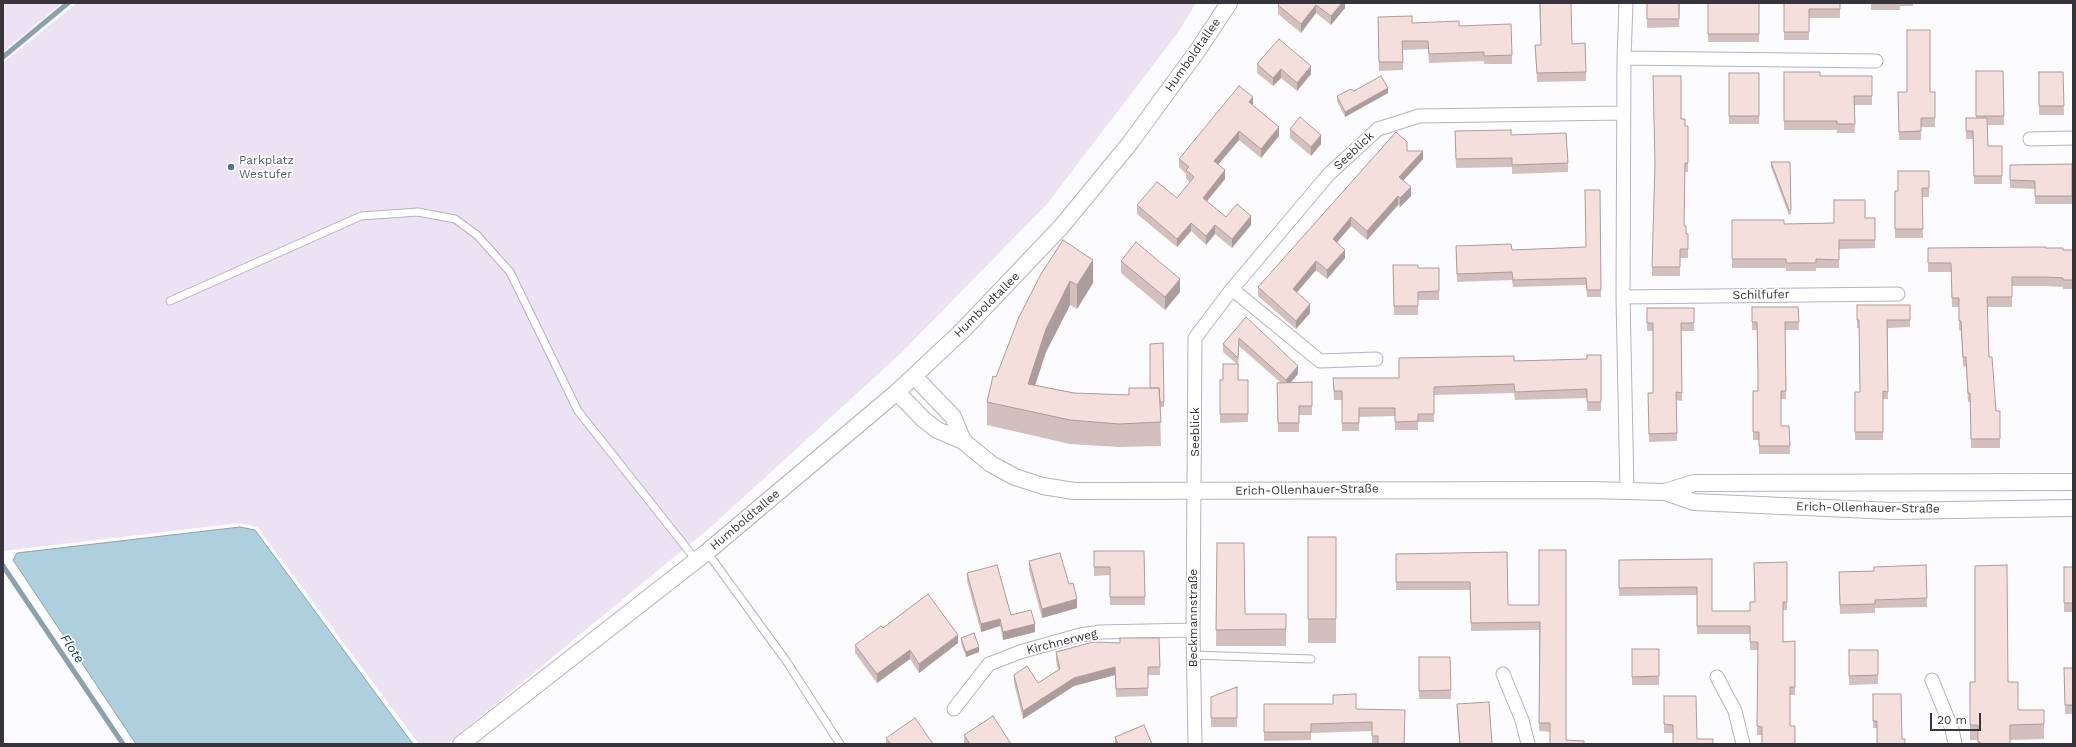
<!DOCTYPE html>
<meta charset="utf-8">
<style>
body{margin:0}
#map{position:relative;width:2076px;height:747px;overflow:hidden;background:#fcfbfe;font-family:"Work Sans",sans-serif}
canvas{display:block}
.frame{position:absolute;inset:0;border:4px solid #38343b;pointer-events:none}
.scale{position:absolute;left:1930px;top:713px;width:51px;height:18px;box-sizing:border-box;border:2px solid #38343b;border-top:0;padding-left:5px;font-size:12px;line-height:14px;white-space:nowrap;color:#38343b;-webkit-text-stroke:3px #fff;paint-order:stroke}
</style>
<div id="map">
<canvas width="2076" height="747"></canvas>
<div class="frame"></div>
<div class="scale">20 m</div>
</div>
<script>
const g = document.querySelector('canvas').getContext('2d');
g.lineJoin = 'round';
function fillPath(path, color) { g.fillStyle = color; g.fill(path, 'evenodd'); }
const toPath = rows => new Path2D(rows.map(r => 'M' + r).join(''));
function stroke(path, color, width, dash) { g.strokeStyle = color; g.lineWidth = width; g.lineCap = dash ? 'butt' : 'round'; g.setLineDash(dash || []); g.stroke(path); }
function label(font, color, halo, rows, align = 'center') {
  g.font = font + ' "Work Sans",sans-serif'; g.lineWidth = 3.5; g.setLineDash([]); g.textBaseline = 'middle'; g.strokeStyle = halo; g.fillStyle = color; for (const [text, x, y, turn = 0] of rows) {
    g.save(); g.translate(x, y); g.rotate((+turn || 0) * Math.PI / 180); g.textAlign = isNaN(turn) ? turn : align; if (halo) g.strokeText(text, 0, 0); g.fillText(text, 0, 0); g.restore();
  }
}
const green = toPath([
 [3,3,62,3,3,52],
 [77,3,1196,3,1179,31,1047,204,901,353,713,525,447,744,419,744,257,527,239,523,3,551,3,63]
]);
const water = toPath([
 [240,527,255,530,413,744,136,744,13,560,17,553,240,527]
]);
const stream = toPath([
 [3,57,68,3],
 [3,566,123,744]
]);
const service = toPath([
 [170,301,361,216,418,212,455,219,477,235,510,272,578,411,696,560],
 [707,552,787,662,840,744],
 [1193,655,1311,659]
]);
const minor = toPath([
 [1626,3,1624,58,1623,297,1627,491],
 [1624,58,1876,61],
 [2030,139,2073,138],
 [1232,289,1320,361,1376,359],
 [1623,297,1898,294],
 [1503,674,1522,720,1528,744],
 [1717,677,1735,711,1743,744],
 [1932,680,1952,729,1955,744],
 [954,709,989,664,1020,652,1080,635,1100,632,1193,630],
 [1195,744,1193,630,1195,338,1232,289,1329,174,1378,129,1419,116,1623,113]
]);
const tertiary = toPath([
 [914,376,953,417,963,441],
 [897,392,923,419,937,430,963,441,991,464,1015,477,1043,486,1074,491,1590,490,1665,492,1694,502,1893,511,2073,508],
 [1665,492,1694,483,2073,482],
 [461,744,707,552,897,392,962,331,1061,227,1130,143,1198,50,1229,3]
]);
const wall = toPath([
 [1345,3,1345,8,1331,25,1316,13,1301,33,1278,14,1278,5],
 [1539,3,1572,44,1586,72,1586,81,1537,82,1535,45,1541,45],
 [1647,3,1680,3,1679,27,1647,28],
 [1708,3,1759,3,1759,42,1708,42],
 [1784,3,1840,3,1840,18,1809,18,1809,40,1784,40],
 [1871,3,1913,3,1913,6,1900,6,1900,10,1871,10],
 [1412,23,1459,26,1512,55,1512,64,1484,64,1484,61,1429,63,1428,49,1403,50,1403,70,1379,71,1378,26],
 [1257,64,1311,74,1297,91,1281,78,1273,86,1257,73],
 [1976,71,2003,71,2004,125,1987,125,1988,146,2002,146,2002,184,1974,184,1973,139,1966,139,1966,118,1976,118],
 [1784,72,1820,76,1872,76,1872,105,1854,105,1855,133,1837,133,1837,130,1784,130],
 [2039,72,2063,72,2064,115,2039,115],
 [1729,73,1759,73,1759,124,1729,124],
 [1354,91,1388,93,1345,117,1337,101,1337,96],
 [1898,92,1935,92,1935,127,1921,127,1921,140,1899,140],
 [1253,106,1279,136,1261,158,1239,140,1219,164,1225,179,1207,201,1226,217,1251,225,1232,248,1215,234,1206,245,1191,231,1177,247,1137,214,1137,205,1177,198,1190,182,1186,179,1186,174,1179,167,1179,159],
 [1681,119,1685,126,1688,126,1688,172,1685,172,1684,226,1688,242,1688,258,1680,258,1680,276,1652,276,1652,267],
 [1290,129,1321,144,1311,156,1290,138],
 [1455,131,1511,135,1568,163,1568,172,1512,174,1512,167,1456,168],
 [1407,151,1423,159,1403,181,1411,196,1400,207,1398,205,1367,240,1351,226,1337,242,1345,258,1327,279,1316,270,1297,292,1310,313,1296,329,1258,296,1258,287],
 [1771,162,1790,162,1791,214,1789,215,1771,167],
 [2072,164,2072,204,2035,204,2035,189,2010,188,2010,165],
 [1929,171,1929,197,1922,197,1923,238,1895,238,1895,191,1898,191],
 [1600,190,1601,297,1587,297,1586,285,1513,287,1512,280,1457,282,1456,246,1512,250,1586,247],
 [1865,218,1875,218,1875,248,1839,249,1839,268,1816,268,1816,271,1786,271,1786,268,1732,268,1732,220,1784,224,1834,223],
 [1928,248,2045,248,2063,250,2073,250,2073,289,2063,289,2063,287,2045,286,2012,286,2012,307,1987,307,1989,357,1996,411,2000,411,2000,448,1971,448,1970,402,1968,402,1966,367,1963,366,1961,331,1959,330,1959,307,1952,307,1951,272,1928,272],
 [1121,261,1180,292,1165,310,1121,273],
 [1393,265,1418,268,1439,268,1439,300,1418,300,1418,315,1394,315],
 [1041,274,1093,283,1077,309,1070,305,1046,352,1035,385,1074,393,1129,395,1150,388,1163,343,1164,407,1160,407,1161,446,1119,447,1070,444,987,425,987,402,996,377],
 [1857,305,1910,305,1910,327,1888,328,1888,399,1883,399,1883,440,1855,440,1855,392,1860,392,1859,328,1857,328],
 [1752,307,1798,307,1799,330,1785,330,1786,399,1781,399,1781,426,1789,426,1790,454,1759,454,1759,440,1753,440,1753,391,1758,391,1757,330,1752,330],
 [1647,308,1694,308,1694,331,1681,331,1682,401,1676,400,1677,441,1649,442,1648,393,1653,393,1653,331,1647,331],
 [1246,317,1298,374,1291,382,1312,382,1312,415,1299,415,1299,432,1278,432,1277,383,1280,382,1239,346,1238,380,1248,380,1248,422,1220,423,1220,380,1223,380,1237,364,1223,352,1223,344],
 [1601,355,1601,411,1587,411,1587,398,1515,400,1514,393,1434,395,1434,422,1418,422,1418,430,1395,430,1395,416,1359,417,1359,431,1342,431,1342,400,1334,400,1333,378,1399,378,1514,361,1587,359],
 [1308,537,1336,537,1336,643,1308,643],
 [1217,543,1245,614,1286,614,1286,646,1216,646],
 [1566,550,1550,744,1550,732,1539,731,1539,630,1471,631,1470,590,1396,590,1396,554,1507,552,1508,605,1539,605],
 [1094,551,1144,551,1145,605,1110,605,1110,575,1094,576],
 [1712,559,1712,611,1750,611,1754,602,1787,562,1787,610,1783,610,1783,642,1795,641,1795,695,1790,695,1762,735,1757,735,1758,650,1750,650,1750,634,1697,634,1697,595,1619,596,1619,560],
 [1029,561,1069,584,1077,608,1042,618,1029,570],
 [1926,565,1927,607,1875,608,1875,613,1840,614,1839,572,1874,571],
 [2064,567,2073,567,2073,612,2064,612],
 [967,573,1011,615,1035,632,1003,640,1000,626,981,632,967,581],
 [883,628,958,643,919,673,910,659,877,683,855,653,855,645],
 [961,638,979,652,966,657,961,643],
 [1159,638,1160,675,1148,675,1148,696,1116,697,1115,675,1074,686,1023,719,1014,683,1014,675,1038,683,1058,670,1056,661,1056,652,1120,643],
 [1632,649,1659,649,1659,685,1632,685],
 [1849,650,1878,650,1878,684,1849,685],
 [1419,657,1450,657,1451,699,1419,699],
 [2064,668,2073,668,2073,714,2065,714],
 [1970,682,2008,682,2018,710,2044,710,2044,739,2010,740,2010,744,1978,744,1978,740,1970,740],
 [1237,687,1237,727,1211,727,1211,697],
 [1873,694,1905,744,1877,728,1873,728],
 [1664,696,1697,739,1673,733,1664,733],
 [1264,704,1356,709,1405,744,1372,744,1372,731,1311,733,1311,740,1264,741],
 [1457,704,1492,744,1459,744,1457,713],
 [964,735,1011,744,964,744],
 [1115,737,1152,744,1115,744],
 [886,738,933,744,886,744]
]);
const shadedWall = toPath([
 [1342,3,1345,3,1345,8,1331,25,1331,16],
 [1316,5,1316,13,1301,33,1301,24],
 [1311,66,1311,74,1297,91,1297,83],
 [1281,69,1281,78,1273,86,1273,78],
 [1388,88,1388,93,1345,117,1345,112],
 [1253,97,1253,106,1249,102],
 [1279,127,1279,136,1261,158,1261,149],
 [1239,131,1239,140,1214,169,1214,161],
 [1321,135,1321,144,1311,156,1311,147],
 [1423,151,1423,159,1399,185,1399,177],
 [1225,170,1225,179,1203,206,1203,198],
 [1411,187,1411,196,1400,207,1400,198],
 [1398,196,1398,205,1367,240,1367,231],
 [1251,216,1251,225,1232,248,1232,239],
 [1351,217,1351,226,1333,247,1333,239],
 [1191,223,1191,231,1177,247,1177,239],
 [1215,225,1215,234,1206,245,1206,236],
 [1345,250,1345,258,1327,279,1327,270],
 [1093,260,1093,283,1077,309,1077,285],
 [1316,261,1316,270,1293,297,1293,289],
 [1180,279,1180,292,1165,310,1165,297],
 [1070,281,1070,305,1046,352,1028,407,1028,384,1046,329],
 [1310,304,1310,313,1296,329,1296,321],
 [1298,366,1298,374,1286,388,1286,380],
 [1077,599,1077,608,1042,618,1042,609],
 [1000,619,1000,626,981,632,981,624],
 [1035,624,1035,632,1003,640,1003,632],
 [958,635,958,643,919,673,919,664],
 [979,647,979,652,966,657,966,652],
 [910,650,910,659,877,683,877,674],
 [1115,667,1115,675,1074,686,1023,719,1023,711,1074,678]
]);
const building = toPath([
 [1280,3,1342,3,1331,16,1316,5,1301,24,1278,5,1280,3],
 [1540,3,1571,3,1572,44,1585,43,1586,72,1537,73,1535,45,1541,45,1540,3],
 [1647,3,1679,3,1679,19,1647,19,1647,3],
 [1708,3,1759,3,1759,34,1708,34,1708,3],
 [1784,3,1840,3,1840,9,1809,9,1809,32,1784,32,1784,3],
 [1412,16,1412,23,1459,21,1459,26,1511,24,1512,55,1484,56,1484,52,1429,54,1428,41,1402,41,1403,62,1379,62,1378,17,1412,16],
 [1907,30,1930,30,1930,92,1935,92,1935,118,1921,118,1921,131,1899,132,1898,92,1907,92,1907,30],
 [1279,39,1311,66,1297,83,1281,69,1273,78,1257,64,1279,39],
 [1976,71,2003,71,2004,116,1976,116,1976,71],
 [1784,72,1820,72,1820,76,1872,76,1872,96,1854,96,1855,124,1837,124,1837,121,1784,121,1784,72],
 [2039,72,2063,72,2064,106,2039,106,2039,72],
 [1729,73,1759,73,1759,116,1729,116,1729,73],
 [1381,76,1388,88,1345,112,1337,96,1351,89,1354,91,1381,76],
 [1653,76,1681,76,1681,119,1685,119,1685,126,1688,126,1688,163,1685,163,1684,226,1686,226,1686,234,1688,234,1688,249,1680,249,1680,267,1652,267,1655,163,1653,76],
 [1239,86,1253,97,1249,102,1279,127,1261,149,1239,131,1214,161,1225,170,1203,198,1226,217,1237,204,1251,216,1232,239,1215,225,1206,236,1191,223,1177,239,1137,205,1157,182,1177,198,1194,177,1186,170,1189,167,1179,159,1239,86],
 [1300,117,1321,135,1311,147,1290,129,1300,117],
 [1966,118,1987,118,1988,146,2002,146,2002,176,1974,176,1973,131,1966,131,1966,118],
 [1511,130,1511,135,1566,133,1568,163,1512,165,1512,158,1456,159,1455,131,1511,130],
 [1396,132,1407,142,1407,151,1423,151,1399,177,1411,187,1400,198,1398,196,1367,231,1351,217,1333,239,1345,250,1327,270,1316,261,1293,289,1310,304,1296,321,1258,287,1396,132],
 [1771,162,1790,162,1791,210,1789,210,1771,162],
 [2072,164,2072,196,2035,196,2035,181,2010,180,2010,165,2072,164],
 [1898,171,1929,171,1929,188,1922,188,1923,229,1895,229,1895,191,1898,191,1898,171],
 [1585,190,1600,190,1601,290,1587,290,1586,278,1513,280,1512,272,1457,274,1456,246,1511,244,1512,250,1586,247,1585,190],
 [1834,200,1865,200,1865,218,1875,218,1875,240,1839,240,1839,260,1816,259,1816,263,1786,263,1786,259,1732,259,1732,220,1784,220,1784,224,1834,223,1834,200],
 [1063,240,1093,260,1077,285,1070,281,1046,329,1028,384,1074,393,1129,395,1129,388,1159,388,1161,422,1119,424,1070,420,987,402,993,376,996,377,1019,317,1041,274,1063,240],
 [1136,242,1180,279,1165,297,1121,261,1136,242],
 [2045,247,2045,248,2063,248,2063,250,2073,250,2073,280,2063,280,2063,278,2045,277,2012,277,2012,297,1987,297,1989,357,1992,357,1996,411,2000,411,2000,439,1971,439,1970,393,1968,393,1966,357,1963,357,1961,321,1959,321,1959,298,1952,298,1951,263,1928,263,1928,248,2045,247],
 [1393,265,1418,265,1418,268,1439,268,1439,291,1418,292,1418,306,1394,306,1393,265],
 [1857,305,1910,305,1910,320,1887,320,1888,392,1883,391,1883,432,1855,432,1855,392,1860,392,1859,320,1857,320,1857,305],
 [1752,307,1798,307,1799,322,1785,322,1786,391,1781,391,1781,426,1789,426,1790,446,1759,446,1759,432,1753,432,1753,391,1758,391,1758,372,1757,322,1752,322,1752,307],
 [1647,308,1694,308,1694,323,1681,323,1682,393,1676,392,1677,433,1649,434,1648,393,1653,393,1653,323,1647,323,1647,308],
 [1246,317,1298,366,1286,380,1239,338,1238,358,1223,344,1246,317],
 [1163,343,1164,402,1160,402,1159,388,1150,388,1150,344,1163,343],
 [1587,355,1601,355,1601,402,1587,402,1587,389,1515,392,1514,384,1434,387,1434,414,1418,414,1418,421,1395,422,1395,408,1359,408,1359,423,1342,423,1342,391,1334,391,1333,378,1399,378,1399,358,1514,356,1514,361,1587,359,1587,355],
 [1223,364,1238,364,1238,380,1248,380,1248,414,1220,414,1220,380,1223,380,1223,364],
 [1312,382,1312,406,1299,406,1299,423,1278,423,1277,383,1312,382],
 [1308,537,1336,537,1336,619,1308,619,1308,537],
 [1217,543,1244,543,1245,614,1286,614,1286,629,1216,630,1217,543],
 [1539,550,1566,550,1566,740,1584,741,1584,744,1550,744,1550,723,1539,723,1540,622,1471,623,1470,582,1396,582,1396,554,1507,552,1508,605,1539,605,1539,550],
 [1094,551,1144,551,1145,597,1110,597,1110,567,1094,567,1094,551],
 [1060,553,1069,584,1073,583,1077,599,1042,609,1029,561,1060,553],
 [1712,559,1712,611,1750,611,1750,602,1755,602,1754,563,1787,562,1787,602,1783,602,1783,642,1795,641,1795,687,1790,687,1790,726,1795,726,1795,744,1762,744,1762,727,1757,726,1758,642,1750,642,1750,626,1697,626,1697,587,1619,588,1619,560,1712,559],
 [997,565,1011,615,1031,610,1035,624,1003,632,1000,619,981,624,967,573,997,565],
 [1926,565,1927,598,1875,600,1875,604,1840,605,1839,572,1874,571,1874,567,1926,565],
 [2007,565,2008,682,2018,682,2018,710,2044,710,2044,724,2010,725,2010,744,1980,744,1980,742,1978,742,1978,725,1970,725,1970,682,1975,682,1975,566,2007,565],
 [2064,567,2073,567,2073,603,2064,603,2064,567],
 [928,594,958,635,919,664,910,650,877,674,855,645,881,626,883,628,928,594],
 [974,633,979,647,966,652,961,638,974,633],
 [1120,638,1159,638,1160,667,1148,667,1148,688,1116,689,1115,667,1074,678,1023,711,1014,675,1027,666,1038,683,1060,669,1056,652,1093,642,1120,643,1120,638],
 [1632,649,1659,649,1659,676,1632,677,1632,649],
 [1849,650,1878,650,1878,675,1849,676,1849,650],
 [1419,657,1450,657,1451,690,1419,691,1419,657],
 [2064,668,2073,668,2073,705,2065,705,2064,668],
 [1237,687,1237,718,1211,718,1211,697,1237,687],
 [1356,694,1356,709,1405,710,1404,744,1378,744,1378,736,1372,736,1372,722,1311,724,1311,732,1264,732,1264,704,1333,704,1333,695,1356,694],
 [1873,694,1901,694,1902,739,1905,739,1905,744,1877,744,1877,721,1873,721,1873,694],
 [1664,696,1696,696,1697,739,1713,739,1713,744,1673,744,1673,725,1664,724,1664,696],
 [1489,702,1492,744,1460,744,1457,704,1489,702],
 [993,716,1011,744,970,744,964,735,993,716],
 [915,718,933,744,891,744,886,738,915,718],
 [1144,725,1152,744,1118,744,1115,737,1144,725]
]);
const markers = [
 [231,167,4,"#5c6f8a"]
];
const streetNames = [
 ["Humboldtallee",1193,55,-55],
 ["Seeblick",1354,151,-43],
 ["Schilfufer",1761,295,-1],
 ["Humboldtallee",987,305,-45],
 ["Seeblick",1195,432,-90],
 ["Erich-Ollenhauer-Straße",1307,490,-1],
 ["Erich-Ollenhauer-Straße",1868,508,1],
 ["Humboldtallee",745,520,-40],
 ["Beckmannstraße",1193,618,-90],
 ["Kirchnerweg",1062,642,-14]
];
const serviceNames = [
 ["Parkplatz",239,160],
 ["Westufer",239,174]
];
const waterNames = [
 ["Flote",72,649,56]
];
fillPath(green, '#ebe2f4');
fillPath(water, '#aed0de');
stroke(water, '#8ba1ad', 1);
stroke(stream, '#8ba1ad', 5);
stroke(service, '#b8b0c0', 9);
stroke(minor, '#b8b0c0', 15);
stroke(tertiary, '#b8b0c0', 18);
stroke(service, '#fff', 7);
stroke(minor, '#fff', 13);
stroke(tertiary, '#fff', 16);
fillPath(wall, '#d3c0be');
fillPath(shadedWall, '#ac9c9b');
fillPath(building, '#f5dfdd');
stroke(building, '#ac9c9b', 1);
for (const [x, y, r, color] of markers) { const dot = new Path2D(); dot.arc(x, y, r, 0, 2 * Math.PI); g.fillStyle = color; g.fill(dot); stroke(dot, '#fff', 1.5); }
label('12px', '#38343b', '#fff', streetNames);
label('12px', '#4e5e75', '#fff', serviceNames, 'left');
label('italic 13px', '#154454', '#fff', waterNames);
</script>
